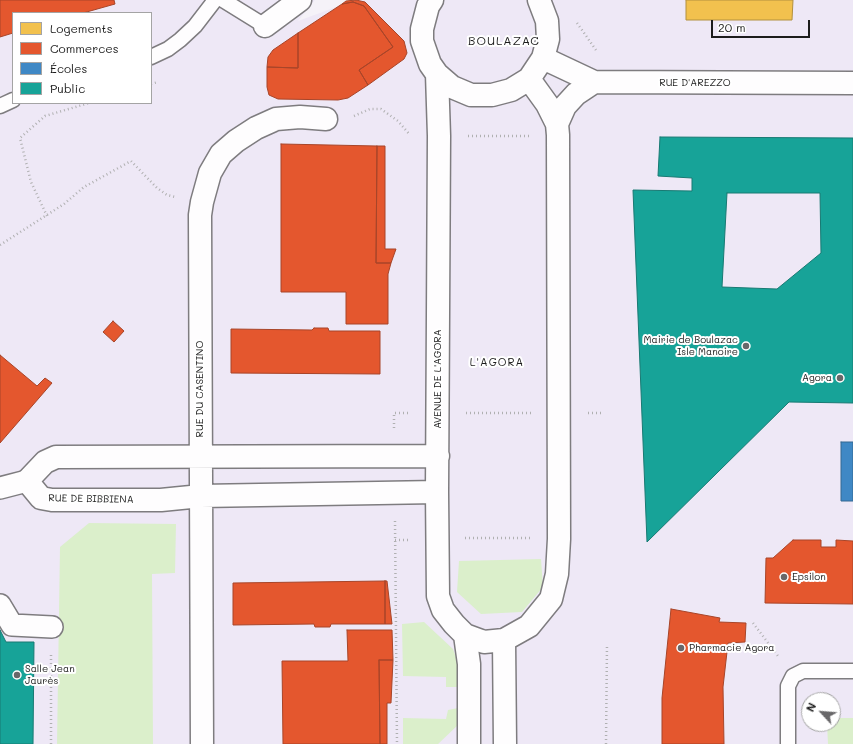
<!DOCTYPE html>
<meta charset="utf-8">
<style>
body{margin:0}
#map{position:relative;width:853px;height:744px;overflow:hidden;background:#f5f2f8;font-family:Mali,sans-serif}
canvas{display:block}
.legend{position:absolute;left:12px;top:12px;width:140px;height:92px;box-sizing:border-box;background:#fff;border:1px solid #a4a4a4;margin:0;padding:5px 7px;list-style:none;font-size:12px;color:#1c1c1c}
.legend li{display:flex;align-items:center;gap:8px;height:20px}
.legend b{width:20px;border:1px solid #a4a4a4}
.north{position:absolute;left:801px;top:692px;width:40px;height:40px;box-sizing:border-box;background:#fff;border:1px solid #a4a4a4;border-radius:50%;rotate:296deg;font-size:11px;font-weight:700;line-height:16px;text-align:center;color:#1c1c1c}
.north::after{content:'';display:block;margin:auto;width:14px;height:18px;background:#686769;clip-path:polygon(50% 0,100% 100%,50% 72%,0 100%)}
.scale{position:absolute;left:711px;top:20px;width:99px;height:18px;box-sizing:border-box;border:2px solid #1c1c1c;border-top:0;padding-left:5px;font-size:12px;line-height:14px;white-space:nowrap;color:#1c1c1c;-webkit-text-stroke:3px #fff;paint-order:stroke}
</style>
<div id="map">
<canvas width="853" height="744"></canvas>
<ul class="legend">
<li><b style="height:11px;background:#f2c14e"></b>Logements</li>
<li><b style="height:11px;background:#e4572e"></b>Commerces</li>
<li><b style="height:11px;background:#3f88c5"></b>Écoles</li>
<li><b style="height:11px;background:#17a398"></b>Public</li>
</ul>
<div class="north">N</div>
<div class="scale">20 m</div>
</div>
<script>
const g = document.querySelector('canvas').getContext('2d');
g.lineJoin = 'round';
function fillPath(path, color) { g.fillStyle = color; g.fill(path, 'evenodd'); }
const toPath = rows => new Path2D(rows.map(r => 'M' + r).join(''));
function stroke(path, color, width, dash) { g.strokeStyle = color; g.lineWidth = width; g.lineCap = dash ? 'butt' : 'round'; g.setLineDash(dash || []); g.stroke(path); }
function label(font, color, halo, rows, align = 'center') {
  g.font = font + ' Mali,sans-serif'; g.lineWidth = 4; g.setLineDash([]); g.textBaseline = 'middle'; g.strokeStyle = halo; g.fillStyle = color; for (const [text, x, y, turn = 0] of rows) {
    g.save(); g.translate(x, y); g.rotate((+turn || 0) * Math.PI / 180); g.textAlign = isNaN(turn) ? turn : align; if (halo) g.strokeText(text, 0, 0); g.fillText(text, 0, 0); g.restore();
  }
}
const built = toPath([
 [0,0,315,0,298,21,355,0,853,0,853,744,0,744],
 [13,13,151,13,151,103,13,103],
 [809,700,833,700,833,724,809,724]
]);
const green = toPath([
 [89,523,176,524,175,573,152,574,153,744,57,744,60,547],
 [541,559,543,587,522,612,481,614,457,592,459,561],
 [424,622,453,649,460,669,459,687,446,687,446,677,403,676,402,624],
 [458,708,459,724,438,744,403,744,403,718,446,719,448,710],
 [833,718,853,718,853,744,828,744,827,724,833,724]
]);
const homes = toPath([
 [686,0,793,0,792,20,686,20,686,0]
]);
const shops = toPath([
 [0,0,114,0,115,4,83,13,13,13,13,33,0,37,0,0],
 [356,0,365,2,404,41,407,53,404,59,368,85,359,70,393,47,364,6,353,2,342,4,346,1,356,0],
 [353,2,364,6,393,47,359,70,368,85,348,98,338,100,278,99,269,95,267,87,267,67,298,68,298,33,342,4,353,2],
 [298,33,298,68,267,67,268,57,273,50,298,33],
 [281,144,377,146,376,263,391,263,388,274,388,324,346,324,346,292,281,292,281,144],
 [377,146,385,146,385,249,396,249,391,263,376,263,377,146],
 [113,321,124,331,114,342,103,332,113,321],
 [314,328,328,328,329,331,380,331,380,374,231,373,231,329,312,330,314,328],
 [0,355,37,386,45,378,52,383,0,443,0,355],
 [793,540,821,540,821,547,836,547,836,540,853,541,853,604,765,603,766,558,773,558,793,540],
 [385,581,387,581,392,624,385,624,385,581],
 [385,581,385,624,331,624,330,627,315,627,314,624,233,625,233,583,385,581],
 [671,609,720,618,719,622,746,623,745,642,728,643,723,687,724,744,662,744,662,698,671,609],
 [347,630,392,630,393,660,379,660,380,744,283,744,282,661,348,661,347,630],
 [379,660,393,660,391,703,387,703,387,744,380,744,379,660]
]);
const schools = toPath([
 [841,442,853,442,853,501,841,501,841,442]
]);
const public = toPath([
 [660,137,853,138,853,403,789,402,647,542,633,190,692,191,692,178,658,176,660,137],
 [727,193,820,193,821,253,777,289,722,287,727,193],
 [0,630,6,642,34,642,33,744,0,744,0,630]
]);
const path = toPath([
 [577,23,596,50],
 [151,84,158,82],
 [354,116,370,109,381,109,398,121,410,135],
 [468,136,529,136],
 [47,216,31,182,20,138,45,116,89,103],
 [0,245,64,204,84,187,131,161,157,188,167,195,175,197],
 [466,413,531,413],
 [588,413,603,413],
 [394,428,394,413,409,413],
 [395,521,397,744],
 [465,538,530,538],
 [395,540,408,540],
 [753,623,778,656],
 [51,744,51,655],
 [606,744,607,644]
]);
const service = toPath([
 [223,0,265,26],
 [151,57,168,49,180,40,195,26,215,0],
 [0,106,13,100],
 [788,744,788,686,793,676,803,671,853,671]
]);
const pedestrian = toPath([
 [0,488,27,481],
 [0,605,12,625,52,627]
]);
const minor = toPath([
 [432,0,428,6,422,29,422,41,430,64,437,74,452,87,471,95,492,95,511,90,529,79,543,58,548,39,547,21,539,0],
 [265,26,300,0],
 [543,58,594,82,853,83],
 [437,74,439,136,437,492,438,596,443,610,454,624,465,635,484,642,504,640,529,626,551,599,557,574,559,539,558,135,557,124,547,104,529,79],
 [557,124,565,106,576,94,594,82],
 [437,492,201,496,161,500,52,500,41,498,27,481,45,462,56,457,438,456],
 [465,635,469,664,469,744],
 [504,640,505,744],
 [202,744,200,215,202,202,210,173,221,154,236,141,256,128,276,119,300,117,326,119]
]);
const markers = [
 [746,346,4,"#686769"],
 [840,378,4,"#686769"],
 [784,577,4,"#686769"],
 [681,648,4,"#686769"],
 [17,675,4,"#686769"]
];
const streetNames = [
 ["RUE D'AREZZO",695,83],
 ["AVENUE DE L'AGORA",438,379,-90],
 ["RUE DU CASENTINO",200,389,-90],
 ["RUE DE BIBBIENA",91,499,1]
];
const poiNames = [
 ["Mairie de Boulazac",738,340,"right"],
 ["Isle Manoire",738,352,"right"],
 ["Agora",832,378,"right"],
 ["Epsilon",792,577],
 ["Pharmacie Agora",689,648],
 ["Salle Jean",25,669],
 ["Jaurès",25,681]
];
const neighbourhoodNames = [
 ["L'AGORA",497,363]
];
const quarterNames = [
 ["BOULAZAC",504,41]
];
fillPath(built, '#eee8f6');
fillPath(green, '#dbefcb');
fillPath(homes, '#f2c14e');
stroke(homes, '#b2903f', 1);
fillPath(shops, '#e4572e');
stroke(shops, '#a84529', 1);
fillPath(schools, '#3f88c5');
stroke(schools, '#346892', 1);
fillPath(public, '#17a398');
stroke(public, '#187a73', 1);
stroke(service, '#7e7c7f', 17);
stroke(pedestrian, '#7e7c7f', 24);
stroke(minor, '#7e7c7f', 25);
stroke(path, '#b0b0b1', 2.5, [1, 3]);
stroke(service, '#fefdfe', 14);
stroke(pedestrian, '#fefdfe', 21);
stroke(minor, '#fefdfe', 22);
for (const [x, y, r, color] of markers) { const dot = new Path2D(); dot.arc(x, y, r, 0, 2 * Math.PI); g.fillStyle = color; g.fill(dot); stroke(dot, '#fff', 1.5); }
label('10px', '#1c1c1c', '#fff', streetNames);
label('10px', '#1c1c1c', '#fff', poiNames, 'left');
g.letterSpacing = '1px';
label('11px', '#1c1c1c', '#fff', neighbourhoodNames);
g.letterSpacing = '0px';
g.letterSpacing = '1px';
label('12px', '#1c1c1c', '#fff', quarterNames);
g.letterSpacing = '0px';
</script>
